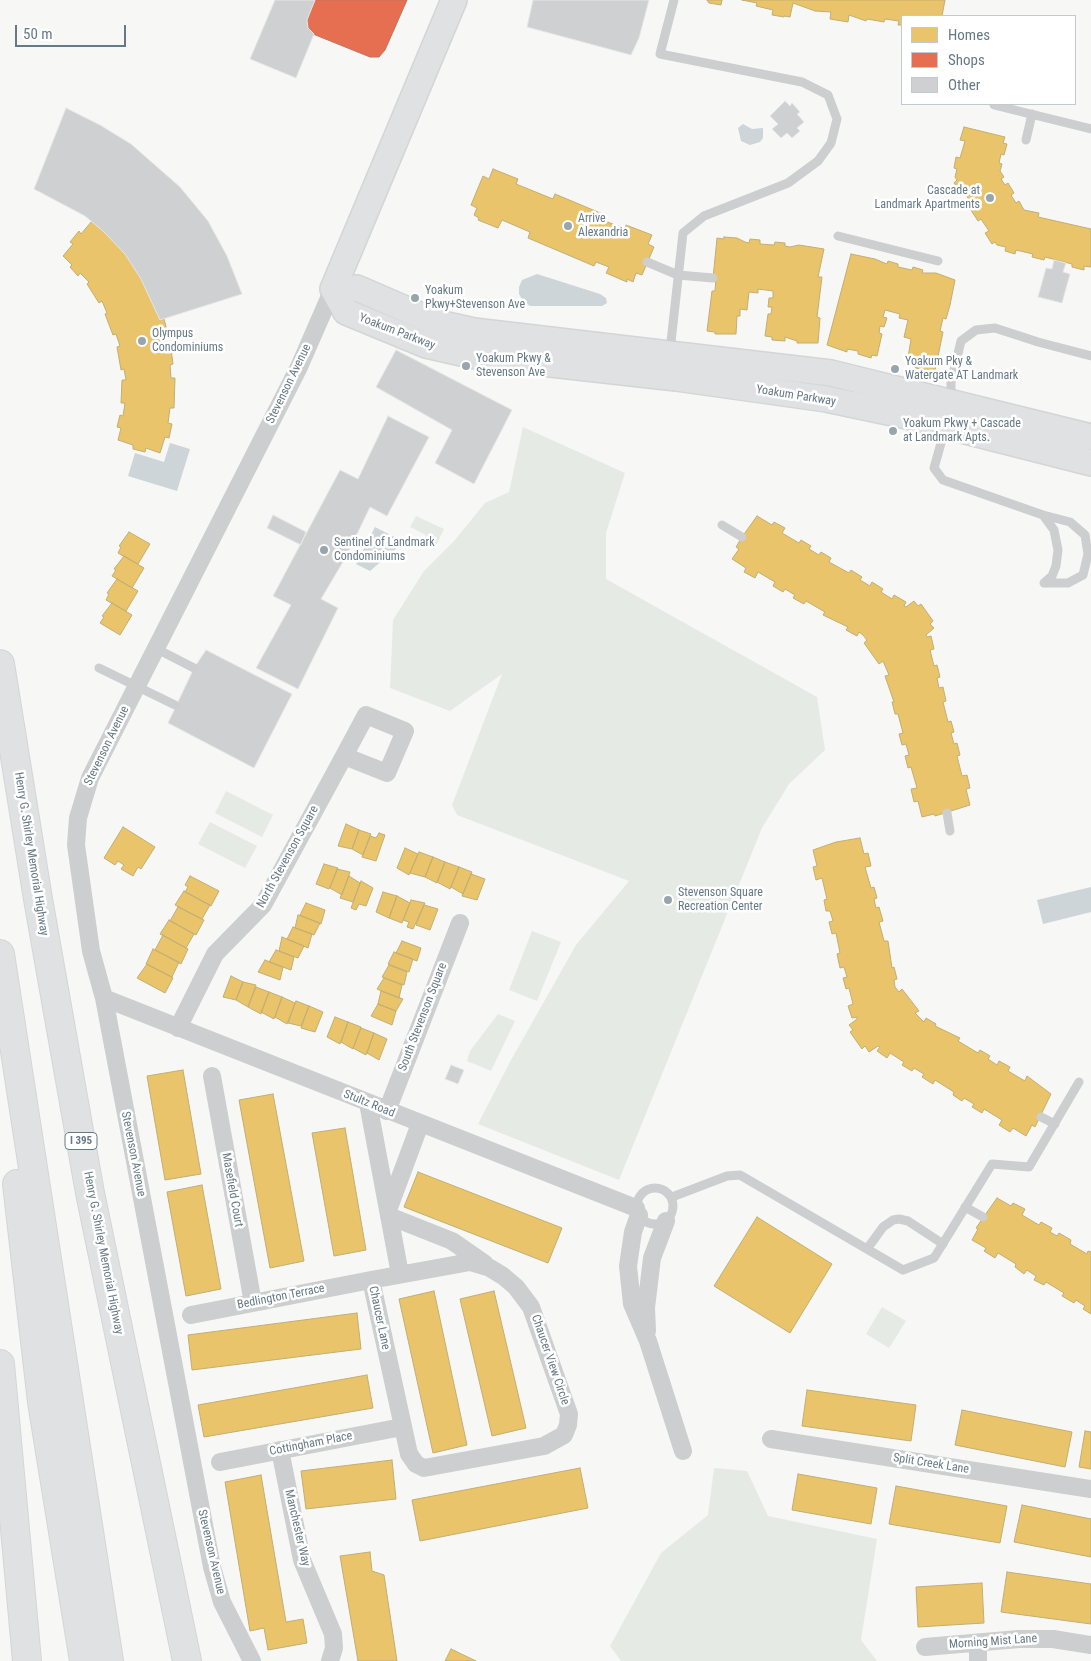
<!DOCTYPE html>
<style>
body{margin:0}
#map{position:relative;width:1091px;height:1661px;overflow:hidden;background:#f7f7f6;font-family:"Roboto Condensed",sans-serif}
canvas{display:block}
.legend{position:absolute;left:901px;top:15px;width:175px;height:90px;box-sizing:border-box;background:#fff;border:1px solid #c2c9cf;margin:0;padding:6px 9px;list-style:none;font-size:15px;color:#667986}
.legend li{display:flex;align-items:center;gap:10px;height:25px}
.legend b{width:25px;border:1px solid #c2c9cf}
.scale{position:absolute;left:15px;top:25px;width:111px;height:22px;box-sizing:border-box;border:2px solid #667986;border-top:0;padding-left:6px;font-size:15px;line-height:18px;white-space:nowrap;color:#667986;-webkit-text-stroke:4px #fff;paint-order:stroke}
</style>
<div id="map">
<canvas width="1091" height="1661"></canvas>
<ul class="legend">
<li><b style="height:14px;background:#e9c46a"></b>Homes</li>
<li><b style="height:14px;background:#e76f51"></b>Shops</li>
<li><b style="height:14px;background:#cfd0d1"></b>Other</li>
</ul>
<div class="scale">50 m</div>
</div>
<script>
const g = document.querySelector('canvas').getContext('2d');
g.lineJoin = 'round';
function fillPath(path, color) { g.fillStyle = color; g.fill(path, 'evenodd'); }
const toPath = rows => new Path2D(rows.map(r => 'M' + r).join(''));
function stroke(path, color, width, dash) { g.strokeStyle = color; g.lineWidth = width; g.lineCap = dash ? 'butt' : 'round'; g.setLineDash(dash || []); g.stroke(path); }
function label(font, color, halo, rows, align = 'center') {
  g.font = font + ' "Roboto Condensed",sans-serif'; g.lineWidth = 5; g.setLineDash([]); g.textBaseline = 'middle'; g.strokeStyle = halo; g.fillStyle = color; for (const [text, x, y, turn = 0] of rows) {
    g.save(); g.translate(x, y); g.rotate((+turn || 0) * Math.PI / 180); g.textAlign = isNaN(turn) ? turn : align; if (halo) g.strokeText(text, 0, 0); g.fillText(text, 0, 0); g.restore();
  }
}
const green = toPath([
 [523,427,625,473,606,533,606,579,817,697,825,750,789,784,762,828,619,1180,478,1124,511,1060,576,945,629,881,457,815,452,805,502,674,450,711,390,688,393,620,424,571,454,541,485,503,509,492],
 [416,516,444,529,436,546,430,547,423,540,426,535,410,527],
 [226,791,273,815,262,837,215,813],
 [210,822,257,846,245,868,198,844],
 [532,931,561,942,537,1001,509,990],
 [498,1014,515,1021,491,1071,467,1061,470,1051],
 [882,1307,906,1321,889,1348,866,1334],
 [714,1468,747,1471,768,1516,877,1539,861,1640,877,1661,621,1661,610,1646,661,1553,708,1515]
]);
const water = toPath([
 [743,124,752,129,763,128,763,138,760,142,750,145,741,141,738,128],
 [537,274,600,294,606,298,607,303,602,306,530,306,523,301,519,294,519,287,522,280],
 [170,443,190,449,177,491,128,476,135,453,164,462],
 [375,527,404,542,370,571,356,564],
 [1091,887,1091,912,1043,924,1037,900]
]);
const homes = toPath([
 [707,0,722,0,721,5,709,3,707,0],
 [742,0,945,0,942,16,902,16,902,25,898,25,899,21,885,19,884,22,867,19,866,21,849,15,848,22,830,19,831,12,815,11,793,3,790,17,784,16,784,17,772,15,773,10,756,6,757,3,742,0],
 [964,127,1005,137,1003,143,1007,144,1004,155,1001,154,999,163,1002,164,1000,171,1004,177,1001,179,1005,185,1008,183,1014,193,1011,195,1016,203,1019,201,1024,210,1039,213,1038,217,1091,229,1091,267,1084,266,1084,270,1072,267,1072,264,1045,257,1044,260,1032,257,1033,254,1016,250,1015,254,1005,251,1006,247,997,245,995,242,992,244,985,233,989,231,981,219,978,221,969,207,972,205,964,191,961,193,954,183,957,180,955,177,957,169,954,168,956,157,960,158,965,141,960,140,964,127],
 [493,169,518,179,516,184,553,199,555,194,605,215,603,220,625,229,626,225,652,235,648,244,654,247,642,275,636,273,633,282,627,279,627,282,606,273,609,267,596,262,594,266,528,238,530,232,502,220,498,228,478,220,479,218,474,215,477,208,471,205,483,176,489,179,493,169],
 [92,221,104,232,106,230,125,254,128,252,145,277,141,279,149,292,152,291,160,320,164,319,168,334,164,335,167,350,171,349,173,364,170,365,171,378,175,378,174,408,170,408,168,423,172,424,169,438,165,437,160,453,146,448,145,452,133,449,133,445,118,440,121,428,117,427,120,415,123,416,125,403,121,403,122,380,126,380,124,369,121,370,117,347,120,346,116,334,113,335,105,314,107,313,102,301,99,303,87,284,89,282,80,273,78,276,70,267,72,265,63,256,73,244,70,242,79,231,81,234,92,221],
 [724,237,737,238,745,242,749,243,750,239,760,240,760,244,774,245,775,242,785,243,785,246,790,247,799,245,824,249,818,277,822,277,817,317,820,318,818,343,797,343,797,341,785,337,785,341,772,340,772,337,765,336,768,314,771,314,772,307,768,307,769,298,773,298,773,291,758,289,758,293,749,292,747,310,740,309,740,316,737,316,736,334,715,334,715,332,707,331,712,291,715,291,716,278,713,278,717,238,724,239,724,237],
 [851,254,875,259,887,264,888,261,898,264,898,267,912,270,913,267,923,270,922,273,936,273,955,280,950,305,946,319,943,318,940,331,943,332,935,371,915,368,915,366,907,364,911,339,904,337,908,320,899,318,900,314,885,310,883,317,887,318,884,327,880,326,879,333,882,334,877,356,872,355,871,358,858,354,858,351,847,349,847,352,827,345,851,254],
 [757,516,772,525,774,522,785,528,782,533,799,543,801,540,811,546,809,549,819,555,821,552,831,558,829,562,849,573,851,570,862,577,860,580,870,586,872,582,883,589,881,592,892,599,894,595,906,602,904,606,906,607,914,601,918,606,921,604,933,621,930,624,934,628,926,635,927,637,931,636,934,649,930,650,934,666,937,665,940,677,937,678,939,688,943,687,946,701,943,702,948,722,951,721,954,732,951,733,954,744,957,743,960,755,957,756,962,776,967,775,970,788,966,789,970,805,935,816,934,814,922,817,918,801,914,802,911,789,917,788,911,767,908,768,905,756,909,755,906,744,902,745,899,734,903,733,898,714,895,714,892,702,894,702,885,676,889,675,883,661,879,664,864,643,867,640,863,635,859,632,857,636,846,630,848,627,823,615,825,612,806,601,804,604,793,598,795,595,785,589,783,592,773,586,775,582,758,572,755,578,744,572,746,568,732,559,739,549,736,547,742,537,757,516],
 [129,532,150,544,138,564,118,553,121,547,119,546,129,532],
 [124,556,144,568,132,588,112,576,116,570,114,569,124,556],
 [117,579,138,591,126,611,106,600,109,594,107,593,117,579],
 [112,603,132,615,120,635,100,623,104,617,102,616,112,603],
 [346,824,359,830,352,849,338,846,346,824],
 [123,827,155,847,141,869,138,867,133,876,121,869,124,865,118,861,115,865,104,858,123,827],
 [359,830,371,834,363,855,352,849,359,830],
 [379,833,385,835,376,861,362,857,370,836,376,838,379,833],
 [860,838,864,854,868,853,871,866,865,867,871,888,874,887,877,898,874,899,876,908,879,907,883,921,879,922,884,941,888,941,892,968,894,967,897,979,894,980,895,987,899,992,902,989,919,1011,915,1013,924,1022,926,1018,936,1024,935,1026,960,1038,958,1041,978,1053,980,1050,990,1056,988,1059,997,1065,999,1061,1010,1067,1008,1071,1025,1081,1027,1076,1051,1094,1035,1127,1032,1125,1026,1136,1013,1128,1010,1132,999,1125,1002,1120,984,1109,982,1113,972,1107,974,1104,964,1098,962,1101,953,1095,954,1092,935,1080,933,1084,922,1077,924,1074,914,1068,912,1071,902,1065,904,1062,890,1053,887,1058,877,1051,880,1047,878,1046,869,1052,865,1046,862,1049,850,1032,853,1030,849,1025,857,1019,857,1017,852,1018,848,1006,853,1004,849,988,846,989,843,978,847,977,844,967,840,968,837,954,840,953,836,933,832,934,829,922,833,921,830,911,826,911,824,900,827,899,822,878,816,880,813,867,817,866,813,850,836,842,860,838],
 [405,848,418,854,409,875,397,868,405,848],
 [419,852,433,857,425,877,410,873,419,852],
 [433,857,445,862,437,883,425,877,433,857],
 [445,862,459,867,450,889,437,882,445,862],
 [324,864,338,868,329,889,316,884,324,864],
 [459,867,472,872,463,894,451,887,459,867],
 [337,869,350,872,342,895,330,888,337,869],
 [471,874,485,879,477,900,462,896,471,874],
 [190,876,219,891,211,906,185,892,188,887,185,885,190,876],
 [349,876,360,883,353,902,340,898,349,876],
 [361,881,373,888,366,906,359,904,356,910,351,908,361,881],
 [184,891,210,905,202,919,175,905,184,891],
 [383,892,397,896,389,918,376,912,383,892],
 [397,896,410,903,402,923,389,918,397,896],
 [411,900,425,903,413,929,407,927,409,922,403,920,411,900],
 [306,903,325,910,321,924,300,915,306,903],
 [424,905,438,909,430,930,416,925,424,905],
 [178,907,204,920,196,935,170,921,178,907],
 [298,915,320,923,314,935,295,928,298,915],
 [169,920,194,934,186,948,160,934,169,920],
 [293,927,312,934,308,948,287,939,293,927],
 [163,935,188,949,181,964,155,950,163,935],
 [282,937,304,946,298,958,279,951,282,937],
 [402,941,421,948,417,961,396,953,402,941],
 [153,949,179,962,172,977,146,964,153,949],
 [276,950,294,957,291,970,269,962,276,950],
 [394,952,413,959,409,972,388,964,394,952],
 [265,960,283,967,280,980,258,972,265,960],
 [147,964,173,978,165,993,137,978,147,964],
 [389,965,407,972,404,985,382,977,389,965],
 [231,976,243,982,236,1000,223,997,231,976],
 [384,978,402,985,399,998,377,989,384,978],
 [243,982,256,985,248,1007,236,1000,243,982],
 [256,987,269,992,261,1014,248,1007,256,987],
 [381,991,403,999,396,1011,378,1004,381,991],
 [269,992,282,997,274,1019,261,1012,269,992],
 [282,997,295,1003,287,1024,275,1017,282,997],
 [296,1001,309,1006,301,1026,288,1023,296,1001],
 [378,1004,396,1011,392,1025,371,1016,378,1004],
 [309,1006,323,1012,315,1032,301,1028,309,1006],
 [335,1017,348,1022,340,1044,327,1037,335,1017],
 [348,1022,361,1027,353,1049,341,1042,348,1022],
 [361,1028,374,1033,366,1055,353,1048,361,1028],
 [374,1033,387,1039,379,1060,367,1053,374,1033],
 [183,1070,201,1174,165,1180,147,1076,183,1070],
 [273,1094,304,1261,270,1268,239,1100,273,1094],
 [345,1128,366,1250,334,1256,312,1133,345,1128],
 [418,1172,562,1228,548,1263,404,1207,418,1172],
 [202,1185,221,1289,186,1296,167,1192,202,1185],
 [997,1198,1011,1206,1013,1203,1025,1209,1022,1215,1039,1225,1041,1222,1052,1228,1050,1232,1057,1236,1059,1233,1071,1240,1070,1244,1087,1254,1088,1251,1091,1252,1091,1314,1083,1309,1085,1306,1076,1300,1074,1303,1062,1296,1064,1293,1046,1282,1044,1285,1034,1280,1036,1276,1027,1270,1024,1274,1015,1267,1016,1264,998,1253,995,1258,984,1251,986,1248,972,1240,978,1229,976,1228,997,1198],
 [757,1217,832,1264,790,1333,714,1286,757,1217],
 [434,1291,467,1445,433,1453,399,1299,434,1291],
 [494,1291,526,1428,492,1436,460,1299,494,1291],
 [357,1313,361,1349,192,1370,188,1335,357,1313],
 [367,1375,373,1408,204,1437,198,1405,367,1375],
 [807,1390,916,1405,911,1441,802,1426,807,1390],
 [962,1410,1072,1432,1065,1467,955,1445,962,1410],
 [1085,1431,1091,1432,1091,1469,1079,1467,1085,1431],
 [392,1460,396,1499,306,1509,301,1471,392,1460],
 [580,1468,588,1508,420,1541,412,1500,580,1468],
 [798,1474,877,1488,871,1524,792,1510,798,1474],
 [261,1475,286,1622,303,1619,307,1643,268,1650,264,1628,250,1631,225,1482,261,1475],
 [896,1486,1007,1506,1000,1543,889,1524,896,1486],
 [1022,1505,1091,1519,1091,1557,1014,1542,1022,1505],
 [370,1552,372,1571,384,1575,397,1661,358,1661,340,1556,370,1552],
 [1007,1572,1091,1584,1091,1624,1001,1612,1007,1572],
 [982,1583,984,1623,918,1627,916,1587,982,1583],
 [451,1649,476,1661,445,1661,451,1649]
]);
const shops = toPath([
 [315,0,407,0,385,50,379,57,370,57,313,34,308,28,307,20,315,0]
]);
const building = toPath([
 [275,0,315,0,307,20,308,28,314,34,296,78,250,59,275,0],
 [533,0,649,0,639,38,631,55,527,27,533,0],
 [785,101,790,106,792,103,800,112,797,114,804,122,797,128,800,131,792,138,787,133,781,138,772,129,778,124,770,116,785,101],
 [66,108,100,125,131,144,180,187,208,221,227,256,242,294,160,320,141,279,125,254,104,232,85,216,34,189,66,108],
 [1054,260,1066,263,1063,272,1070,274,1062,303,1038,297,1046,268,1052,269,1054,260],
 [396,350,512,410,474,484,435,463,452,430,376,387,396,350],
 [388,416,429,437,387,516,370,507,347,555,321,599,338,608,298,689,256,668,291,605,273,596,340,470,358,479,388,416],
 [273,515,306,532,301,545,267,528,273,515],
 [206,650,292,694,254,768,168,723,194,668,206,650],
 [451,1065,464,1070,458,1084,445,1079,451,1065]
]);
const lane = toPath([
 [994,105,1091,129],
 [1026,140,1032,114],
 [838,236,938,261],
 [647,262,678,275,713,278],
 [670,351,683,233,704,216,788,183,818,161,831,143,837,119,828,95,802,82,660,54,674,0],
 [951,401,951,383,961,341,976,330,995,328,1038,342,1091,356],
 [945,429,934,468,943,480,1043,515,1070,522,1085,535,1088,554,1083,575,1068,583,1044,583],
 [1043,515,1054,530,1058,550,1056,566,1052,576,1044,583],
 [722,525,742,537],
 [155,648,194,668],
 [99,668,175,705],
 [947,813,950,831],
 [1041,1117,1055,1124],
 '637 1206a18 18 0 1 1 36 0a18 18 0 1 1-36 0Z',
 [672,1197,727,1176,740,1175,903,1270,934,1258,992,1164,1029,1167,1079,1082],
 [965,1207,983,1217],
 [867,1249,883,1227,893,1220,899,1219,908,1221,943,1244]
]);
const street = toPath([
 [104,998,636,1208],
 [178,1028,215,954,263,905,324,793,344,756,366,715,405,731,387,773,344,756],
 [212,1076,253,1303],
 [368,1103,400,1274],
 [387,1111,460,923],
 [388,1210,420,1124],
 [639,1215,633,1232,628,1266,632,1304,648,1341,683,1451],
 [389,1216,452,1241,485,1264],
 [470,1262,490,1268,503,1276,516,1287,531,1307,569,1414,568,1425,564,1435,544,1446,424,1468,416,1464,409,1454,371,1280,470,1262],
 [191,1315,371,1280],
 [647,1331,646,1308,652,1258,666,1221],
 [771,1439,1091,1489],
 [280,1450,302,1560,333,1634,334,1648,330,1661],
 [220,1462,402,1427],
 [978,1643,978,1661],
 [925,1647,1019,1639,1053,1639,1091,1645],
 [252,1661,222,1602,212,1567,104,998,91,951,76,845,78,818,90,778,299,367,333,289]
]);
const secondary = toPath([
 [333,289,346,312,426,345,470,355,676,378,826,399,902,415,1091,463],
 [333,289,357,288,438,323,474,331,831,373,1091,437],
 [333,289,454,0]
]);
const highway = toPath([
 [0,664,38,899,90,1193,187,1661],
 [0,954,109,1661],
 [17,1184,42,1402,84,1661],
 [0,1364,27,1661]
]);
const markers = [
 [990,198,5,"#99a5ad"],
 [568,226,5,"#99a5ad"],
 [415,298,5,"#99a5ad"],
 [142,341,5,"#99a5ad"],
 [466,366,5,"#99a5ad"],
 [895,369,5,"#99a5ad"],
 [893,431,5,"#99a5ad"],
 [324,550,5,"#99a5ad"],
 [668,900,5,"#99a5ad"]
];
const shields = [
 [81,1141,32]
];
const shieldNames = [
 ["I 395",81,1141]
];
const poiNames = [
 ["Cascade at",980,191,"right"],
 ["Landmark Apartments",980,205,"right"],
 ["Arrive",578,219],
 ["Alexandria",578,233],
 ["Yoakum",425,291],
 ["Pkwy+Stevenson Ave",425,305],
 ["Olympus",152,334],
 ["Condominiums",152,348],
 ["Yoakum Pkwy &",476,359],
 ["Stevenson Ave",476,373],
 ["Yoakum Pky &",905,362],
 ["Watergate AT Landmark",905,376],
 ["Yoakum Pkwy + Cascade",903,424],
 ["at Landmark Apts.",903,438],
 ["Sentinel of Landmark",334,543],
 ["Condominiums",334,557],
 ["Stevenson Square",678,893],
 ["Recreation Center",678,907]
];
const streetNames = [
 ["Yoakum Parkway",397,332,21],
 ["Stevenson Avenue",289,384,-64],
 ["Yoakum Parkway",796,396,9],
 ["Stevenson Avenue",107,746,-64],
 ["Henry G. Shirley Memorial Highway",31,854,81],
 ["North Stevenson Square",288,857,-61],
 ["South Stevenson Square",423,1017,-69],
 ["Stultz Road",369,1104,22],
 ["Stevenson Avenue",133,1154,79],
 ["Masefield Court",232,1190,80],
 ["Henry G. Shirley Memorial Highway",103,1253,79],
 ["Bedlington Terrace",281,1297,-11],
 ["Chaucer Lane",379,1318,78],
 ["Chaucer View Circle",550,1360,71],
 ["Cottingham Place",311,1444,-11],
 ["Split Creek Lane",931,1464,9],
 ["Manchester Way",297,1528,77],
 ["Stevenson Avenue",211,1552,77],
 ["Morning Mist Lane",993,1642,-4]
];
fillPath(green, '#e6eae4');
fillPath(water, '#cdd5d8');
fillPath(homes, '#e9c46a');
stroke(homes, '#c2ae72', 1);
fillPath(shops, '#e76f51');
stroke(shops, '#c07261', 1);
fillPath(building, '#cfd0d1');
stroke(building, '#e6e6e6', 1);
stroke(secondary, '#d4d5d6', 28);
stroke(highway, '#d4d5d6', 30);
stroke(lane, '#cccecf', 9);
stroke(street, '#cccecf', 18);
stroke(secondary, '#e0e1e2', 25);
stroke(highway, '#e0e1e2', 28);
for (const [x, y, r, color] of markers) { const dot = new Path2D(); dot.arc(x, y, r, 0, 2 * Math.PI); g.fillStyle = color; g.fill(dot); stroke(dot, '#fff', 2); }
for (const [x, y, w] of shields) { const box = new Path2D(); box.roundRect(x - w / 2, y - 8.5, w, 17, 4); g.fillStyle = '#fff'; g.fill(box); stroke(box, '#667986', 1); }
label('bold 11px', '#667986', null, shieldNames);
label('12px', '#667986', '#fff', poiNames, 'left');
label('12px', '#667986', '#fff', streetNames);
</script>
